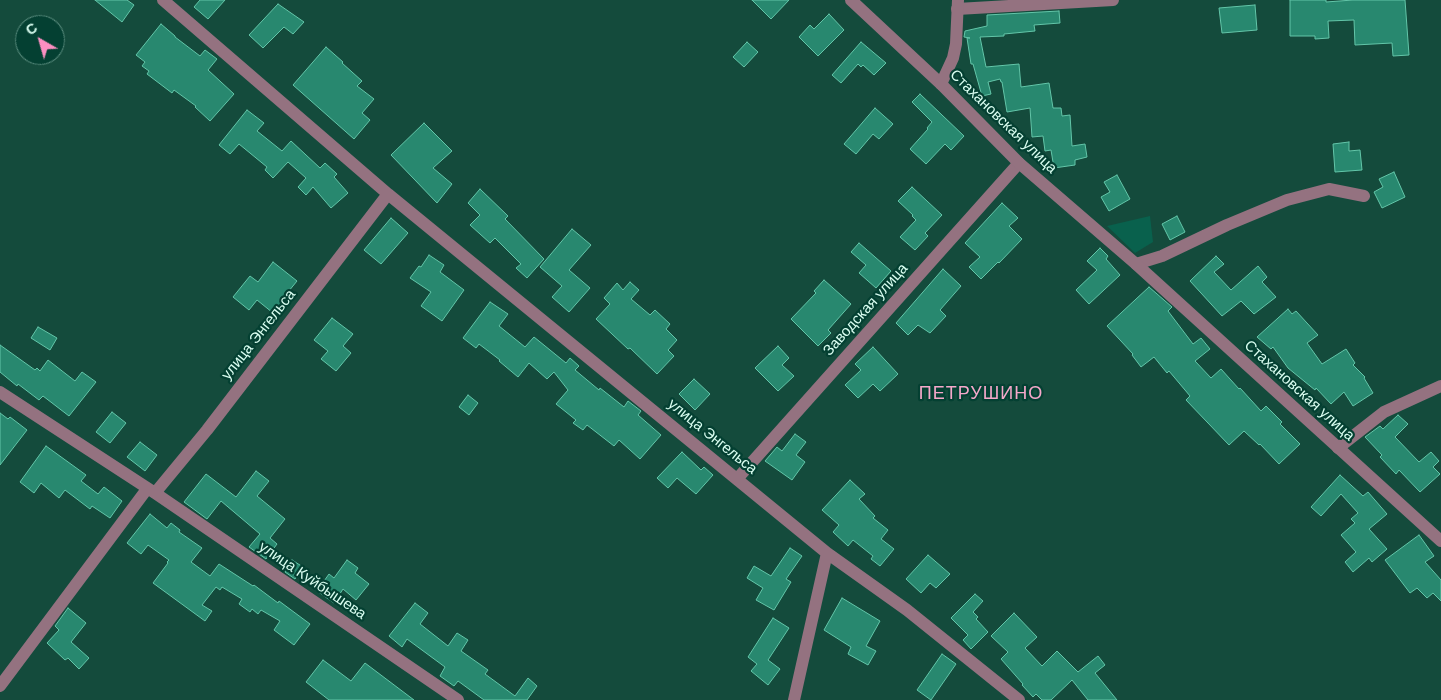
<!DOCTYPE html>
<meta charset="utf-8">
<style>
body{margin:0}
#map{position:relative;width:1441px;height:700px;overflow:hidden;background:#144b3c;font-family:"DM Sans",sans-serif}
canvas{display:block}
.north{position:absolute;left:15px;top:15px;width:50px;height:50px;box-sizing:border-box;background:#044032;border:1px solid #5a8c7e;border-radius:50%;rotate:322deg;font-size:14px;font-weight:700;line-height:20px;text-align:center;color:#dafef1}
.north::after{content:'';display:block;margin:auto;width:18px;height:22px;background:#fc8fc2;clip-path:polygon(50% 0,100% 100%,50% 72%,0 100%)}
</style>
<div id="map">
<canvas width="1441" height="700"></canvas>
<div class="north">С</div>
</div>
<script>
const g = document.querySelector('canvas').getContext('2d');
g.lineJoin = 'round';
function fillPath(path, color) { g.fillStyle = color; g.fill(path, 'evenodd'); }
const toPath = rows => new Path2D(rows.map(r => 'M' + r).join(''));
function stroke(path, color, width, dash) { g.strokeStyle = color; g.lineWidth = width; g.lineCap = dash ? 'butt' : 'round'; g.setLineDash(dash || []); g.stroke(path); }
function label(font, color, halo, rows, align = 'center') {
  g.font = font + ' "DM Sans",sans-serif'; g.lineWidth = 4.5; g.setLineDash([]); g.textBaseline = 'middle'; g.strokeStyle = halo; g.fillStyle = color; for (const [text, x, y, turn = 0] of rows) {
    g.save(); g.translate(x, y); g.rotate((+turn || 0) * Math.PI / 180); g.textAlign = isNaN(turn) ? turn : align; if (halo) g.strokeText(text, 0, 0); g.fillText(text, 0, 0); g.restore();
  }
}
const green = toPath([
 [1150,216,1153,242,1135,253,1107,226]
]);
const building = toPath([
 [95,0,127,0,134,5,122,22,95,0],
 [200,0,225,0,208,19,194,7,200,0],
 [752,0,789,0,771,19,752,0],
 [1290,0,1326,0,1326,2,1353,0,1405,0,1409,55,1393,56,1392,43,1355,45,1354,20,1328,21,1329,38,1315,39,1315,36,1290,36,1290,0],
 [278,4,304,22,293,34,284,27,263,48,249,35,278,4],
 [1255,5,1257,30,1222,33,1219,8,1255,5],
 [1059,11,1060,23,1034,25,1035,31,1004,34,1004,36,980,37,986,67,1019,64,1021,87,1049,83,1053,108,1061,108,1062,116,1070,115,1072,146,1085,144,1087,157,1075,160,1075,165,1054,168,1051,150,1045,151,1043,136,1032,137,1030,108,1007,112,1002,82,1001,82,1000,79,988,82,991,94,982,96,973,64,971,64,967,38,970,38,964,37,965,31,987,26,987,15,1059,11],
 [829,14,844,30,818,56,799,37,810,25,814,29,829,14],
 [161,24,175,36,175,37,200,56,205,50,217,59,208,70,234,94,210,121,195,107,196,106,174,90,172,93,147,74,149,71,142,66,145,62,136,55,161,24],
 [747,42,758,52,744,67,733,57,747,42],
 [861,42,886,63,874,75,863,65,861,67,858,64,841,83,832,75,861,42],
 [326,47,343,62,342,63,362,81,357,86,374,99,362,113,370,120,354,139,293,85,326,47],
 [920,94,964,136,951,150,945,144,926,164,910,149,928,129,927,128,932,122,912,102,920,94],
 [875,108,893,124,879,139,873,134,856,154,844,144,875,108],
 [247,110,264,123,257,131,282,151,291,141,320,168,325,163,337,174,334,177,348,193,331,208,313,187,306,195,298,187,306,178,288,162,273,178,265,170,267,167,239,144,230,154,219,145,247,110],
 [424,123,452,151,433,168,452,184,437,203,391,155,424,123],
 [1349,142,1349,151,1360,150,1362,170,1335,172,1333,144,1349,142],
 [1394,172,1405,197,1382,208,1374,192,1383,187,1379,179,1394,172],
 [1117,175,1130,199,1109,211,1101,197,1110,192,1104,182,1117,175],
 [912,187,942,215,925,233,928,236,915,250,900,237,916,220,912,216,913,215,898,201,912,187],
 [480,189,508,216,505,219,544,259,527,278,516,268,521,264,495,238,490,243,470,225,480,215,468,203,480,189],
 [1002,203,1018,218,1009,226,1022,239,999,263,998,262,981,279,969,267,980,257,965,243,1002,203],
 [1177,216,1185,232,1170,240,1162,224,1177,216],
 [391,218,408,233,381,264,364,250,391,218],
 [572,229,591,245,569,270,590,288,569,312,552,297,562,286,540,267,572,229],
 [859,243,891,271,876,288,859,273,866,265,851,252,859,243],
 [1100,248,1108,256,1106,259,1120,275,1089,304,1076,290,1097,270,1087,261,1100,248],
 [429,255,444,265,440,272,464,290,442,321,421,306,431,292,410,278,419,266,421,267,429,255],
 [1216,256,1224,264,1214,272,1231,290,1258,266,1267,277,1262,282,1276,297,1254,314,1241,301,1222,316,1190,281,1216,256],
 [273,262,297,281,284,297,290,302,278,317,257,300,249,310,233,297,250,276,258,282,273,262],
 [943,269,961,286,940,310,946,316,930,333,918,325,908,335,896,323,943,269],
 [824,280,851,304,828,330,831,333,818,346,791,319,816,293,814,291,824,280],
 [630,282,639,290,631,299,650,315,655,310,670,324,666,329,677,340,668,350,674,356,657,374,630,348,628,349,596,319,610,304,604,298,617,283,623,290,630,282],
 [1149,287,1172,307,1168,311,1193,344,1201,338,1210,349,1195,361,1211,378,1221,369,1239,389,1240,388,1261,411,1266,406,1282,422,1280,424,1300,444,1279,464,1260,444,1259,445,1244,431,1229,445,1186,400,1190,396,1169,371,1167,373,1154,357,1141,367,1132,355,1133,354,1107,326,1149,287],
 [490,302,508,314,499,326,525,347,534,337,566,363,570,358,579,366,575,370,599,390,600,388,624,407,628,401,641,411,638,415,661,435,640,459,619,440,614,446,587,425,583,430,573,423,576,420,556,404,568,390,554,372,547,379,529,363,518,377,499,361,500,360,479,344,476,348,463,338,490,302],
 [1288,309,1292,314,1296,311,1318,335,1307,343,1322,364,1346,349,1355,363,1353,365,1365,377,1364,378,1373,393,1353,406,1344,392,1331,404,1316,388,1315,390,1288,368,1273,347,1271,349,1257,337,1288,309],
 [332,318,353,334,343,346,351,353,336,371,321,359,328,351,314,340,332,318],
 [38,327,57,338,50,350,31,338,38,327],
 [0,345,35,370,37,368,40,371,48,360,75,381,82,372,96,382,69,416,43,396,39,400,18,384,17,386,0,372,0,345],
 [778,346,789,358,782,365,794,376,778,391,755,368,778,346],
 [873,347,898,374,880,391,873,384,858,398,845,385,861,370,855,364,873,347],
 [694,379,710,394,695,410,679,394,694,379],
 [468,395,478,403,469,415,459,407,468,395],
 [112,412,126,423,110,443,96,432,112,412],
 [0,413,8,419,10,417,27,430,0,465,0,413],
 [1398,415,1408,424,1395,437,1419,462,1431,452,1439,461,1433,467,1440,474,1420,492,1399,470,1396,474,1380,457,1382,455,1365,437,1380,426,1383,429,1398,415],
 [795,434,806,442,796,455,805,462,792,480,765,461,777,447,782,451,795,434],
 [140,442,157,455,145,471,127,457,140,442],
 [46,446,86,475,81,481,98,494,104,487,122,501,110,518,92,506,90,509,65,490,59,498,41,483,34,493,20,482,46,446],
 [682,452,701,470,704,467,713,475,696,494,677,478,668,488,657,478,682,452],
 [256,471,269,481,257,496,285,519,270,538,277,544,266,559,249,547,260,534,221,501,207,519,184,502,206,474,236,497,256,471],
 [1340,475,1363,496,1368,492,1387,514,1369,529,1387,549,1372,562,1369,558,1353,572,1345,562,1356,552,1341,535,1355,523,1351,519,1358,513,1341,494,1321,516,1311,507,1340,475],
 [850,480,865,494,859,499,875,516,873,518,888,530,881,539,894,549,880,566,871,559,873,556,853,540,848,546,833,532,839,525,822,510,850,480],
 [150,514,167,528,171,523,180,530,179,532,202,548,191,562,210,576,219,564,253,586,254,585,278,603,279,601,310,624,294,645,274,630,280,621,261,610,258,614,252,609,250,612,239,604,242,599,222,587,220,590,216,587,202,605,212,611,205,621,153,583,168,563,167,562,169,560,148,545,141,554,127,543,150,514],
 [1419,535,1434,556,1425,562,1441,580,1441,601,1433,593,1427,598,1417,588,1410,593,1385,560,1419,535],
 [790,548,802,556,786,579,791,582,774,610,756,600,763,588,747,578,754,566,771,576,790,548],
 [928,555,950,574,936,588,930,583,921,593,906,579,928,555],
 [292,560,303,567,295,579,285,572,292,560],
 [347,560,358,568,355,573,369,584,356,600,343,589,334,603,317,591,329,574,334,578,347,560],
 [975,594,983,601,973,612,978,617,976,619,988,632,971,649,963,640,968,635,951,618,975,594],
 [842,598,880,621,866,646,876,651,868,665,848,654,851,647,824,630,842,598],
 [415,603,428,613,420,624,448,646,457,633,468,640,461,651,488,670,485,674,515,696,528,678,537,686,527,700,484,700,458,681,454,686,440,676,445,667,407,639,402,647,389,636,415,603],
 [68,608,86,623,71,642,89,658,79,669,68,658,65,660,47,643,59,630,55,626,68,608],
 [1014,613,1037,637,1025,648,1042,666,1057,651,1078,672,1098,656,1105,665,1095,673,1117,700,1088,700,1072,680,1051,700,1042,700,1036,694,1033,697,1022,685,1023,684,1001,659,1008,652,991,636,1014,613],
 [773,618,789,628,768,660,780,669,768,685,751,671,757,664,748,657,773,618],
 [942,654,956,664,931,700,917,690,942,654],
 [323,660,351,681,365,663,414,700,329,700,306,682,323,660]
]);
const minor = toPath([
 [163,0,388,194,827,553,907,610,1019,700],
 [851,0,941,84],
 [957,9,1113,0],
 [1136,264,1162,256,1227,225,1287,200,1329,189,1364,196],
 [0,392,155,493,458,700],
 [1338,448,1384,412,1441,386],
 [737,479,1019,163],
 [155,493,207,430,388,194],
 [0,686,147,489],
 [794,700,827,553]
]);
const tertiary = toPath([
 [958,0,956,44,953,58,941,84,1019,163,1136,264,1441,541]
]);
const streetNames = [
 ["Стахановская улица",1003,122,44],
 ["Заводская улица",866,310,-48],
 ["улица Энгельса",259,335,-52],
 ["Стахановская улица",1299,391,42],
 ["улица Энгельса",712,437,39],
 ["улица Куйбышева",312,581,34]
];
const quarterNames = [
 ["ПЕТРУШИНО",981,394]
];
fillPath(green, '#09614d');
fillPath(building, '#28886f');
stroke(building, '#63c6a9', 1);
stroke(minor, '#947280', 12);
stroke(tertiary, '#947280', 12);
label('15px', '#dafef1', '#044032', streetNames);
g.letterSpacing = '1px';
label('18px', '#f5a8ca', '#044032', quarterNames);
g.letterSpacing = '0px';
</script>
